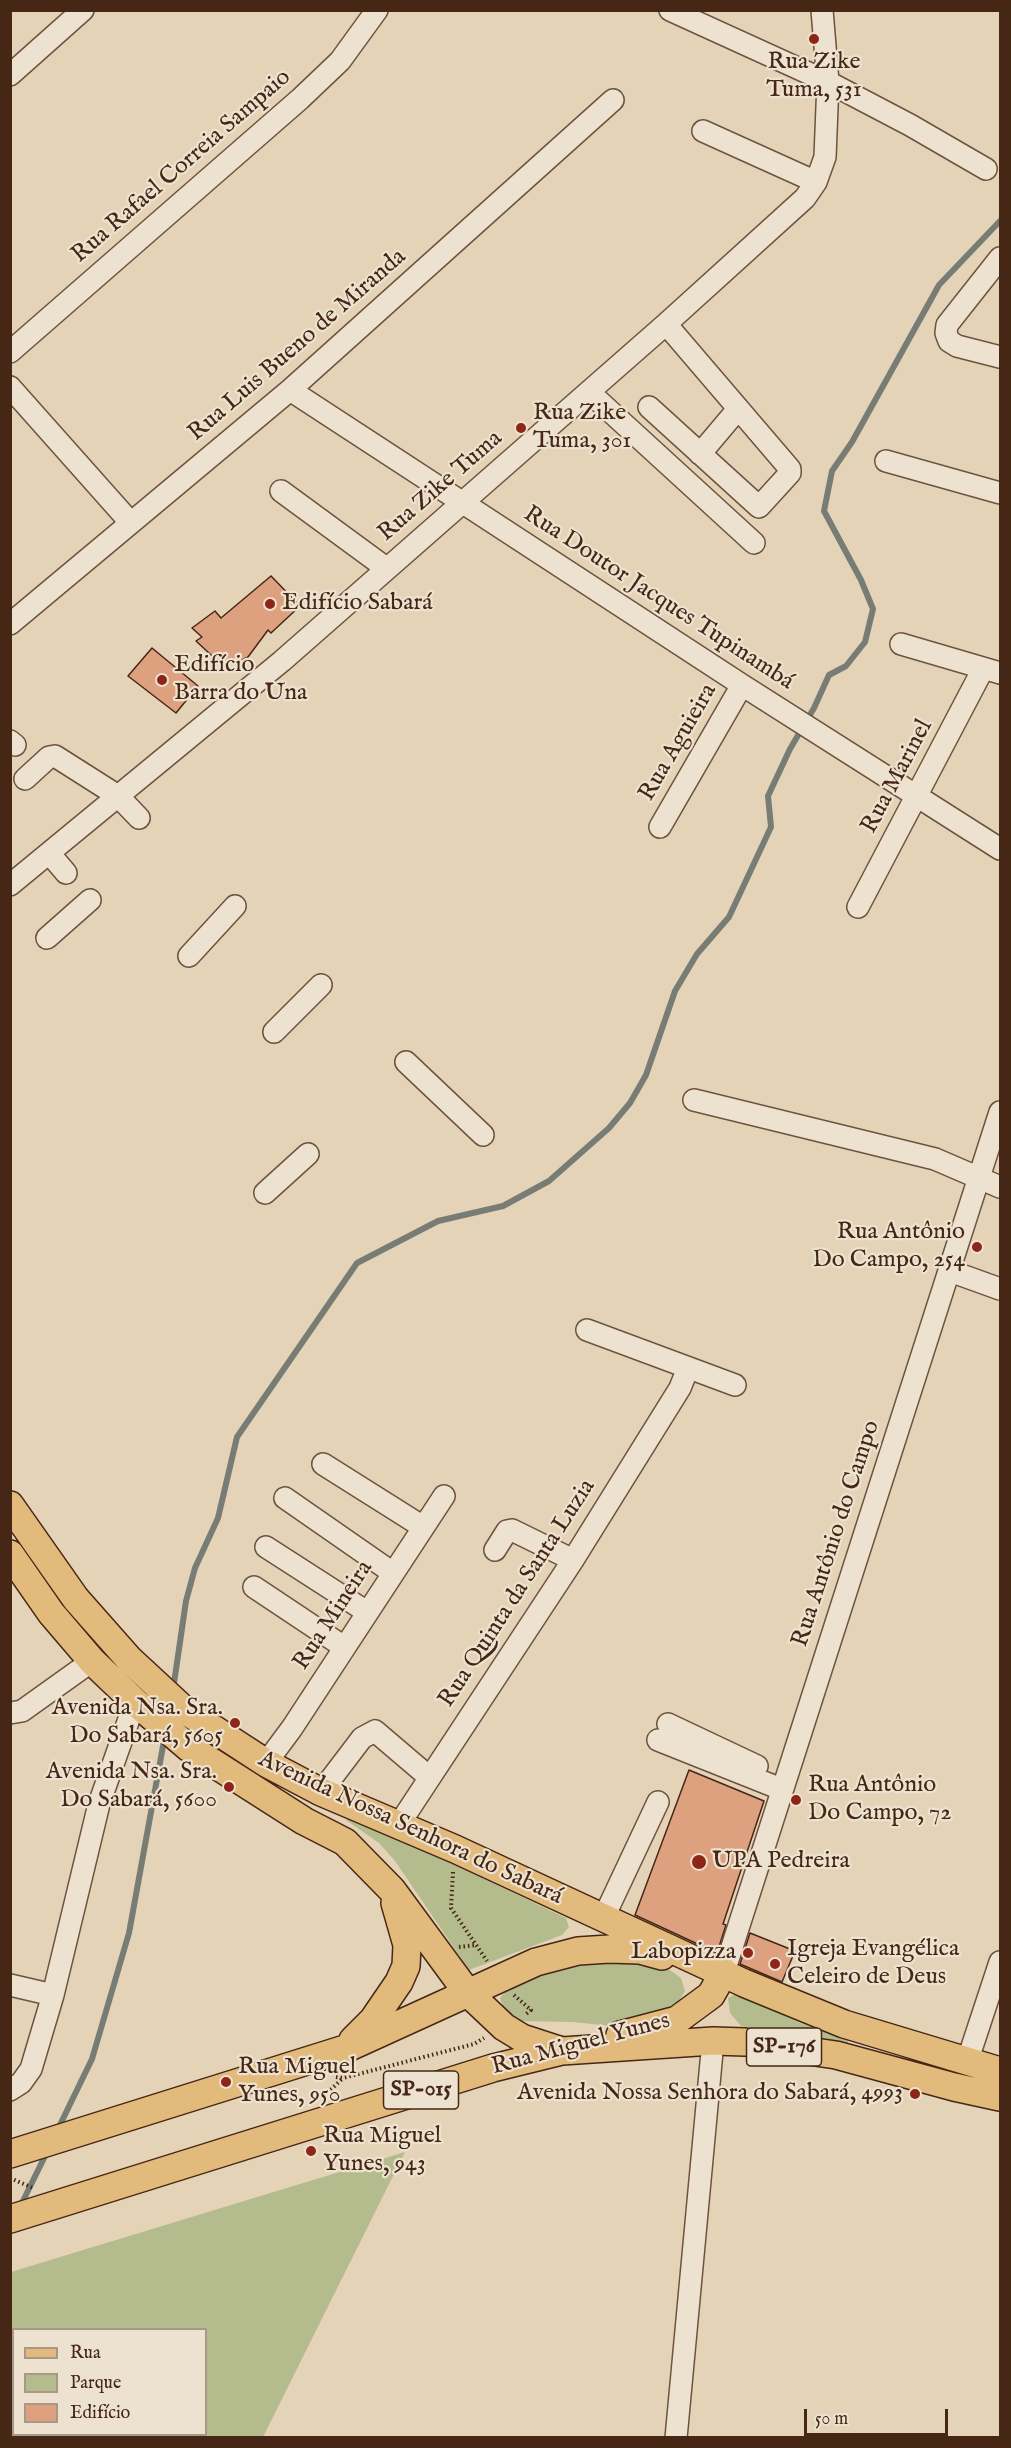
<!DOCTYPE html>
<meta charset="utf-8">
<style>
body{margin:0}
#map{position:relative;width:1011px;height:2448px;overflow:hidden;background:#e4d3b7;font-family:"IM FELL English",serif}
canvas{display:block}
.frame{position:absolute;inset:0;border:12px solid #462716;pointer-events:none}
.legend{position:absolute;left:12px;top:2328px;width:195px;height:108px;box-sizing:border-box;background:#ede2d0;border:2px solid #aa9786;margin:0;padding:8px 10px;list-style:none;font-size:18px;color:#462716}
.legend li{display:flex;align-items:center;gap:12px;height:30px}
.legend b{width:30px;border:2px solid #aa9786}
.scale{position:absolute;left:804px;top:2409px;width:144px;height:27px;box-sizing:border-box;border:3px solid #462716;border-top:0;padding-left:8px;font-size:18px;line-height:21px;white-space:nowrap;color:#462716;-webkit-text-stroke:4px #ede2d0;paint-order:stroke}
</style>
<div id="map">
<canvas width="1011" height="2448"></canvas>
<div class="frame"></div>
<ul class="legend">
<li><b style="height:8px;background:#e2ba7c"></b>Rua</li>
<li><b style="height:16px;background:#b4bc8e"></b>Parque</li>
<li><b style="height:16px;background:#dea17f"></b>Edifício</li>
</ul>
<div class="scale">50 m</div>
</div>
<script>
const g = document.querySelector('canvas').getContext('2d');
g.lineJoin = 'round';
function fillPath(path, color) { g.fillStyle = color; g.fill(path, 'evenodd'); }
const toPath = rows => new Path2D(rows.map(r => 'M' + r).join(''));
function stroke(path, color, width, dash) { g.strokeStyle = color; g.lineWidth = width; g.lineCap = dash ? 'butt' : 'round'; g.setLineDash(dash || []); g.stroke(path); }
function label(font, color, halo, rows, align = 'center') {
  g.font = font + ' "IM FELL English",serif'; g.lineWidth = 4.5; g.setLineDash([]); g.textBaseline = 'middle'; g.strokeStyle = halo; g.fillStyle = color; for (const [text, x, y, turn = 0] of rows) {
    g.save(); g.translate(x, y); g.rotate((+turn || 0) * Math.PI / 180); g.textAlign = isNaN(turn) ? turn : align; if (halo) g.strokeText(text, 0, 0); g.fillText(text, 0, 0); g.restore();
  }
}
const green = toPath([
 [350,1815,566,1918,569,1927,562,1935,469,1970,395,1861,379,1843,346,1820],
 [614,1958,664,1966,681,1978,685,1991,669,2017,621,2027,573,2022,517,2021,504,2011,500,1998,510,1986,579,1962],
 [738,1993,800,2023,848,2040,848,2045,741,2026,730,2013,728,1998],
 [405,2152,263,2437,11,2437,11,2272],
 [14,2330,206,2330,206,2434,14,2434]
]);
const stream = toPath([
 [173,1690,186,1601,195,1568,218,1518,237,1437,357,1263,438,1221,503,1206,549,1181,609,1128,630,1103,646,1075,675,991,697,954,729,917,771,827,768,796,790,749,814,708,829,675,846,666,865,642,873,609,861,580,824,511,832,471,852,442,939,285,1000,221],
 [58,2129,92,2059,129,1933,165,1735],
 [20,2207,47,2152]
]);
const building = toPath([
 [271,576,300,606,271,633,268,630,248,657,235,664,231,660,224,667,196,641,202,637,192,628,215,611,221,618,271,576],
 [152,648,198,686,176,713,128,676,152,648],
 [689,1770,764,1801,723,1924,726,1925,717,1953,635,1915,689,1770],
 [750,1933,795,1951,782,1982,740,1964,750,1933]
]);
const path = toPath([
 [453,1872,451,1908,487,1961],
 [459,1947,476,1945],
 [514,1995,531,2010,525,2015],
 [336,2077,343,2078,474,2044,484,2038],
 [324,2096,343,2078],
 [10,2178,33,2188]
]);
const minor = toPath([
 [670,10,828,82,910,125,986,169],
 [10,75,83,10],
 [703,131,816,182],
 [1000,258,947,325,946,333,949,341,957,346,1000,357],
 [10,352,300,99,340,61,377,10],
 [10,387,130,522],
 [290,390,742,685,1000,849],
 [589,392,754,543],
 [649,407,759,507,790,473,790,469,666,324],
 [700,454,738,409],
 [886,461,1000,493],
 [281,491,386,568],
 [10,624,290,390,613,100],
 [901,644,1000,673],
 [10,741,15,745],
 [25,779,49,757,55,756,118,796,139,818],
 [660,827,742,685],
 [49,853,66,873],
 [10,885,282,661,666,324,805,198,816,182,825,157,828,82,822,10],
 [858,907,983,669],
 [47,938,90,900],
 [189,956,235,906],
 [274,1032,321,985],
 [406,1062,483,1135],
 [694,1100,935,1159,1000,1187],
 [265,1193,308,1154],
 [950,1271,1000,1289],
 [587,1330,735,1385],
 [323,1464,423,1527],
 [285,1498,393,1573],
 [266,1547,367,1612],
 [495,1550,507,1531,512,1530,573,1560],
 [254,1587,344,1647],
 [10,1713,22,1711,92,1661],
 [668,1724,757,1766],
 [658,1740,781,1789],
 [266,1763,292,1728,444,1496],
 [321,1792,362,1738,375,1731,429,1777],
 [398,1826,573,1560,680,1388,688,1368],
 [603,1919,658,1802],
 [724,1972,1000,1112],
 [10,1985,53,1995],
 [967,2062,1000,1962],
 [10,2090,21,2083,31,2069,53,1995,99,1804,135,1702],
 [676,2438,713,2041]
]);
const major = toPath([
 [10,1505,76,1599,129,1659,183,1709,266,1763,321,1792,455,1849,744,1983,844,2024,1000,2071],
 [10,1554,51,1613,92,1661,135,1702,188,1747,304,1821,345,1842,392,1890,467,1992,504,2027,522,2038,562,2051,713,2041,745,2042,836,2055,954,2087,1000,2097],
 [620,2035,677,2020,711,1995,724,1972],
 [353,2040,373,2020,399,1982,406,1966,407,1945,395,1903],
 [10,2154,345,2049,536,1962,578,1951,609,1949,640,1950,662,1956],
 [10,2219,493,2068,562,2051]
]);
const markers = [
 [814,39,6,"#8f2418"],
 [521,428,6,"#8f2418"],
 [270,604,6,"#8f2418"],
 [162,680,6,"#8f2418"],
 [977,1247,6,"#8f2418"],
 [235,1723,6,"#8f2418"],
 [229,1787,6,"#8f2418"],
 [796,1800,6,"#8f2418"],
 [699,1862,8,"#8f2418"],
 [748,1953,6,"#8f2418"],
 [775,1964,6,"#8f2418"],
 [226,2082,6,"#8f2418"],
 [915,2094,6,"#8f2418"],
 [311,2151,6,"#8f2418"]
];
const shields = [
 [784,2047,75],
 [421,2090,75]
];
const shieldNames = [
 ["SP-176",784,2047],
 ["SP-015",421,2090]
];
const poiNames = [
 ["Rua Zike",814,63,"center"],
 ["Tuma, 531",814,91,"center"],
 ["Rua Zike",533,414],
 ["Tuma, 301",533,442],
 ["Edifício Sabará",282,604],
 ["Edifício",174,666],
 ["Barra do Una",174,694],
 ["Rua Antônio",965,1233,"right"],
 ["Do Campo, 254",965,1261,"right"],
 ["Avenida Nsa. Sra.",223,1709,"right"],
 ["Do Sabará, 5605",223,1737,"right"],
 ["Avenida Nsa. Sra.",217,1773,"right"],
 ["Do Sabará, 5600",217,1801,"right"],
 ["Rua Antônio",808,1786],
 ["Do Campo, 72",808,1814],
 ["UPA Pedreira",712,1862],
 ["Igreja Evangélica",787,1950],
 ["Celeiro de Deus",787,1978],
 ["Labopizza",736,1953,"right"],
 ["Rua Miguel",238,2068],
 ["Yunes, 950",238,2096],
 ["Avenida Nossa Senhora do Sabará, 4993",903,2094,"right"],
 ["Rua Miguel",323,2137],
 ["Yunes, 943",323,2165]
];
const streetNames = [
 ["Rua Rafael Correia Sampaio",182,167,-41],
 ["Rua Luis Bueno de Miranda",298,346,-41],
 ["Rua Zike Tuma",441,487,-41],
 ["Rua Doutor Jacques Tupinambá",658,599,33],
 ["Rua Aguieira",679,743,-60],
 ["Rua Marinel",898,777,-62],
 ["Rua Antônio do Campo",837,1534,-72],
 ["Rua Quinta da Santa Luzia",518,1594,-57],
 ["Rua Mineira",334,1616,-57],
 ["Avenida Nossa Senhora do Sabará",410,1829,25],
 ["Rua Miguel Yunes",581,2045,-15]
];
fillPath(green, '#b4bc8e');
stroke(stream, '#777d75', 6);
fillPath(building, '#dea17f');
stroke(building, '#462716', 1.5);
stroke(minor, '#6e523e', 24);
stroke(major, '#462716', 30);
stroke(path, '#462716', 4, [1.5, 3]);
stroke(minor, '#ede2d0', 21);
stroke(major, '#e2ba7c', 27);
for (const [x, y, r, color] of markers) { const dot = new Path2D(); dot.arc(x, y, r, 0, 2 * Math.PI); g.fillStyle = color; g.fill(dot); stroke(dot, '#ede2d0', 2); }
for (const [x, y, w] of shields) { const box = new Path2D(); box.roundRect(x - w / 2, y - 19, w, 38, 4.5); g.fillStyle = '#ede2d0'; g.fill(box); stroke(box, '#462716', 1.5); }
label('bold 22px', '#462716', null, shieldNames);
label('24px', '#462716', '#ede2d0', poiNames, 'left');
label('24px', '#462716', '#ede2d0', streetNames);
</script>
